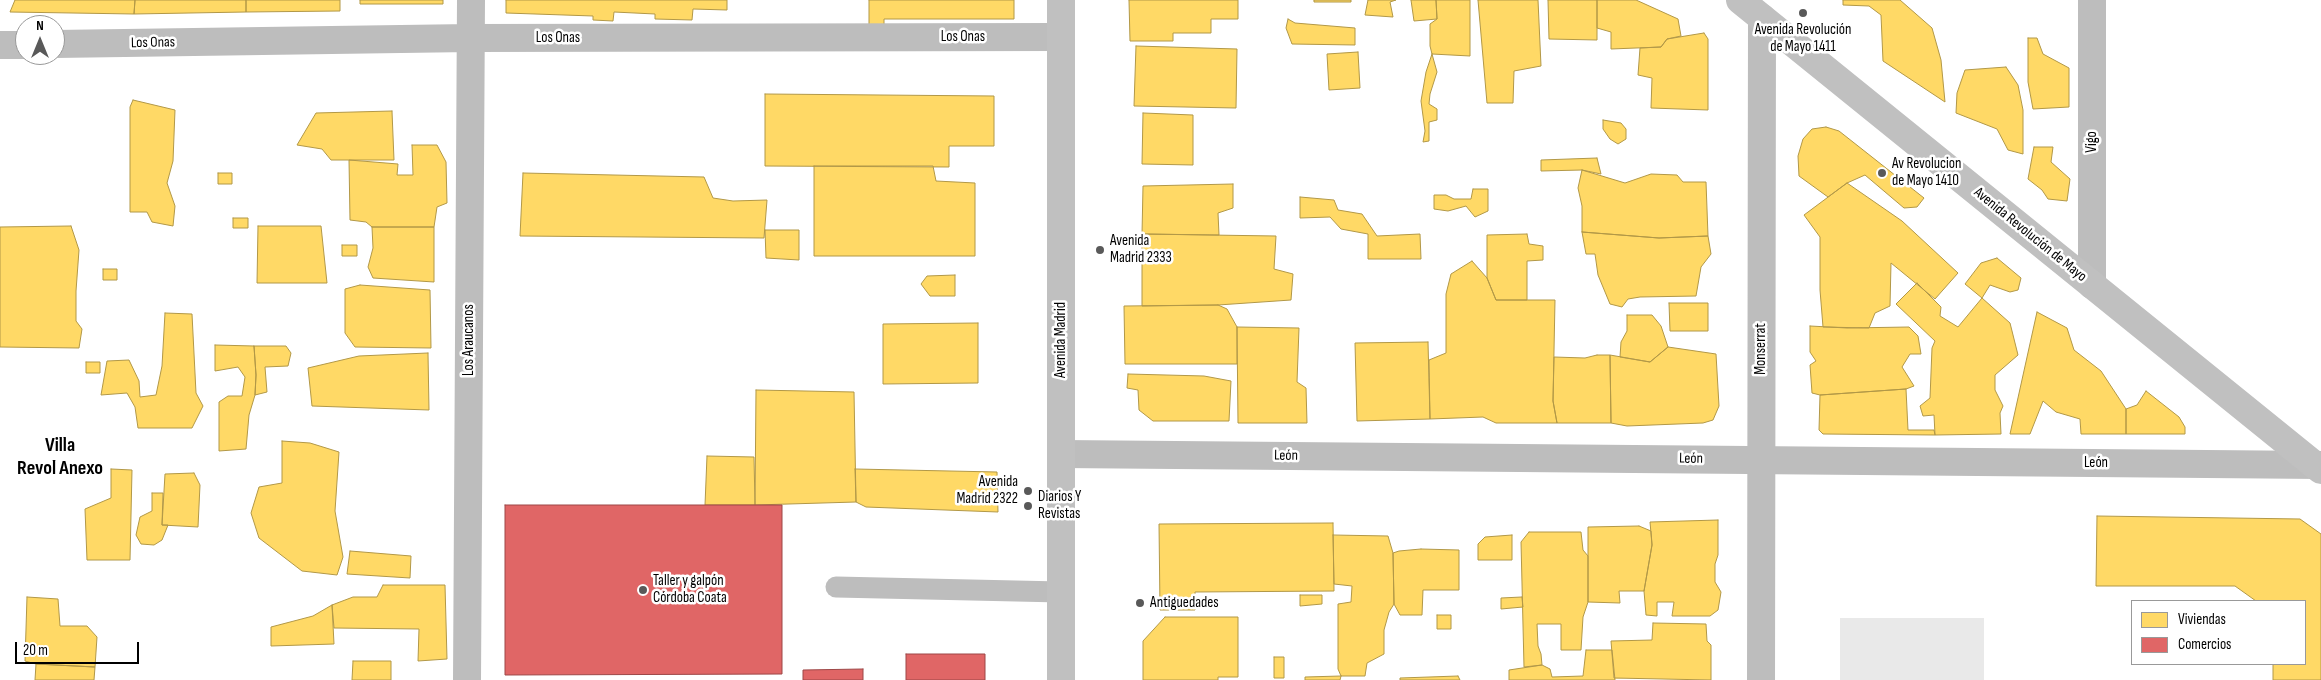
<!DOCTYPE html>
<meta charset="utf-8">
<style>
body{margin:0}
#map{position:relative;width:2321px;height:680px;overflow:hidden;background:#fff;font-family:"Sofia Sans Condensed",sans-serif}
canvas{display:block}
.legend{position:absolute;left:2131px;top:600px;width:175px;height:65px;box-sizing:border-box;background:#fff;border:1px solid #999;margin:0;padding:6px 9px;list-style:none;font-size:15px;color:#000}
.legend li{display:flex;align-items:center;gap:10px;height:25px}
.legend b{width:25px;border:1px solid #999}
.north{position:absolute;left:15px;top:15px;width:50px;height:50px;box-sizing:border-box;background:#fff;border:1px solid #999;border-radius:50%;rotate:0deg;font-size:14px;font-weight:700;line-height:20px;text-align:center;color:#000}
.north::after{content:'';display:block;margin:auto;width:18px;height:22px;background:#595959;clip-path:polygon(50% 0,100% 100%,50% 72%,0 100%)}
.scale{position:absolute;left:15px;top:642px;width:124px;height:22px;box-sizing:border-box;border:2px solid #000;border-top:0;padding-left:6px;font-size:15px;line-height:18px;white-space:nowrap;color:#000;-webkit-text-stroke:4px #fff;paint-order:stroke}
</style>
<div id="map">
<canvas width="2321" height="680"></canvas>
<ul class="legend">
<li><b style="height:14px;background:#ffd966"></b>Viviendas</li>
<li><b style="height:14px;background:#e06666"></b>Comercios</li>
</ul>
<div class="north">N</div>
<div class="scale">20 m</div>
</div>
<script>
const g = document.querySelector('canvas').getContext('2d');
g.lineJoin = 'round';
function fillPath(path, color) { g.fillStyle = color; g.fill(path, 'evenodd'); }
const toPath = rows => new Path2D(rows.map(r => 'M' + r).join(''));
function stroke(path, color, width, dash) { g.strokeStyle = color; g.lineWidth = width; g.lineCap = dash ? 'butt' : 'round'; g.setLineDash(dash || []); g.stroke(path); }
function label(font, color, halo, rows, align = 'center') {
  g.font = font + ' "Sofia Sans Condensed",sans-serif'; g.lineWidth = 5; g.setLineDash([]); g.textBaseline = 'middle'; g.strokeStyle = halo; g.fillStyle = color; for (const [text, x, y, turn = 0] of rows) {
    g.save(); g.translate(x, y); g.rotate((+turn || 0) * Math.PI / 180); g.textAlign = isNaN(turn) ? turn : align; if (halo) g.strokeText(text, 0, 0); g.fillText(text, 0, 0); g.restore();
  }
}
const green = toPath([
 [1840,618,1984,618,1984,680,1840,680]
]);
const homes = toPath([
 [15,0,135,0,134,14,10,12,15,0],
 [135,0,246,0,246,12,134,14,135,0],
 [246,0,340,0,340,11,246,12,246,0],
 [360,0,443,0,443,4,360,4,360,0],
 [506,0,727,0,727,10,693,9,692,20,655,19,655,14,614,12,613,21,593,20,593,16,506,13,506,0],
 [869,0,1014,0,1014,19,884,19,884,30,869,30,869,0],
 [1129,0,1238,0,1238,19,1211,19,1211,33,1173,33,1173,41,1130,41,1129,0],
 [1314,0,1351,0,1351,2,1314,2,1314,0],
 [1368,0,1396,0,1390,2,1393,17,1365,15,1368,0],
 [1411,0,1436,0,1437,19,1414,21,1411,0],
 [1436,0,1470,0,1470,56,1432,54,1430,46,1430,24,1437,19,1436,0],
 [1478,0,1538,0,1541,66,1514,71,1513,103,1487,103,1478,0],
 [1548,0,1597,0,1597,40,1549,39,1548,0],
 [1597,0,1636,0,1678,19,1681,36,1667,39,1661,47,1611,49,1611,32,1597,28,1597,0],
 [1843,0,1900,0,1932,28,1941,60,1945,102,1883,61,1881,15,1869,6,1843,5,1843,0],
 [1288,19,1295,23,1355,28,1355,45,1292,44,1286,28,1288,19],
 [1704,33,1708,39,1708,110,1651,108,1652,78,1638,75,1640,48,1661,47,1667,39,1704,33],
 [2028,38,2037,38,2043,54,2069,68,2069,107,2033,109,2028,82,2028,38],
 [1136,46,1237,49,1236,108,1134,106,1136,46],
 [1358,52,1360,88,1329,90,1327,54,1358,52],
 [1432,54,1437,72,1430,94,1429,104,1437,109,1437,120,1429,122,1429,141,1423,142,1425,131,1421,101,1426,72,1432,54],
 [2006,67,2018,85,2023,110,2023,154,2008,150,1997,129,1956,113,1957,93,1965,70,2006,67],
 [765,94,994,96,994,146,949,146,949,167,765,166,765,94],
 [133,100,175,110,173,161,167,183,175,206,173,226,152,222,147,212,130,212,130,107,133,100],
 [392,111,394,160,331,160,322,149,297,145,316,113,392,111],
 [1143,113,1193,115,1193,165,1142,164,1143,113],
 [1603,120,1621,123,1626,129,1626,139,1618,144,1610,139,1603,129,1603,120],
 [1826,127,1839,131,1924,198,1917,207,1904,208,1865,175,1847,183,1828,197,1799,176,1798,156,1803,139,1812,129,1826,127],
 [412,145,437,145,446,162,447,203,437,207,434,227,372,227,366,222,350,220,349,160,398,164,397,175,413,175,412,145],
 [2034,147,2053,147,2051,162,2070,179,2067,201,2048,199,2042,190,2028,179,2034,147],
 [1597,158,1601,174,1582,170,1541,171,1541,160,1597,158],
 [814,166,933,166,936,181,975,183,975,256,814,256,814,166],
 [1582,170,1625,183,1651,174,1677,175,1683,182,1706,182,1708,236,1659,238,1582,232,1582,206,1578,188,1582,170],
 [218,173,232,173,232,184,218,184,218,173],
 [523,173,704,177,713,198,733,201,767,200,764,238,520,236,523,173],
 [1847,183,1902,221,1958,273,1935,299,1891,263,1890,306,1875,313,1869,328,1823,327,1820,290,1820,237,1804,215,1847,183],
 [1233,184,1233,208,1218,213,1219,235,1142,234,1143,186,1233,184],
 [1473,189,1488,189,1488,211,1475,217,1466,206,1448,211,1434,209,1434,195,1446,195,1454,199,1471,199,1473,189],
 [1300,197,1334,200,1338,210,1362,214,1377,236,1420,234,1421,259,1368,259,1368,234,1341,229,1330,217,1300,218,1300,197],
 [233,218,248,218,248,228,233,228,233,218],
 [71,226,79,250,76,291,76,321,82,329,79,348,0,347,0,227,71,226],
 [258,226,321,226,327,283,257,283,258,226],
 [372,227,434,227,434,282,373,278,368,267,373,248,372,227],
 [765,230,799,230,799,260,766,258,765,230],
 [1582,232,1659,238,1708,236,1711,254,1701,267,1696,296,1640,297,1628,299,1622,307,1610,304,1598,275,1595,254,1586,254,1582,232],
 [1142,234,1276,236,1274,269,1293,274,1291,300,1218,305,1142,306,1142,234],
 [1527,234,1529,244,1543,246,1543,260,1527,261,1527,300,1496,300,1487,278,1487,235,1527,234],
 [342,245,357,245,357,256,342,256,342,245],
 [1997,258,2021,278,2018,290,2010,292,1990,285,1982,298,1965,284,1981,263,1997,258],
 [1472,261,1487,278,1496,300,1555,300,1553,401,1557,423,1496,423,1483,417,1430,419,1429,360,1446,353,1446,294,1451,274,1472,261],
 [103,269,117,269,117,280,103,280,103,269],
 [955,275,955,296,930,296,921,284,927,276,955,275],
 [1917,283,1941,307,1940,316,1958,327,1982,298,2010,323,2018,355,1995,375,1995,390,2003,406,2000,413,2001,434,1935,435,1934,415,1923,416,1920,406,1930,398,1932,348,1935,341,1896,304,1917,283],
 [360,285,430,290,431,348,355,347,345,333,345,289,360,285],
 [1669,303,1708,303,1708,331,1670,331,1669,303],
 [1218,305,1227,309,1237,327,1237,364,1125,364,1124,306,1218,305],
 [2037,312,2067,328,2074,350,2101,371,2126,409,2126,434,2081,434,2080,419,2056,412,2043,401,2030,434,2010,434,2037,312],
 [165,313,192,314,196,393,203,406,192,428,138,428,135,407,127,393,101,395,107,361,129,360,139,381,140,397,156,395,162,366,165,313],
 [1627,315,1652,315,1661,326,1668,347,1650,362,1620,357,1621,342,1627,331,1627,315],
 [978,323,978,383,883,384,883,324,978,323],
 [1810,326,1847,328,1909,327,1918,336,1921,354,1910,354,1902,367,1914,386,1906,389,1820,395,1812,393,1810,365,1816,361,1810,352,1810,326],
 [1237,327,1299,328,1297,382,1306,388,1307,423,1238,423,1237,327],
 [1428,342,1430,419,1357,421,1355,343,1428,342],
 [215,345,254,346,256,375,255,395,249,415,246,449,219,451,219,402,228,396,242,396,245,377,238,367,215,371,215,345],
 [254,346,286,346,291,353,288,366,265,367,267,392,255,395,256,375,254,346],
 [1668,347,1716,354,1719,406,1713,420,1703,423,1627,426,1611,423,1610,355,1650,362,1668,347],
 [428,353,429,410,312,406,308,368,359,356,428,353],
 [1597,355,1610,355,1611,423,1557,423,1553,401,1554,357,1585,358,1597,355],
 [86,362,100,362,100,373,86,373,86,362],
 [1128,374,1204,376,1231,381,1229,421,1153,421,1139,410,1138,390,1127,388,1128,374],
 [1906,389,1908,430,1934,430,1935,435,1823,434,1819,430,1820,395,1906,389],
 [756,390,854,392,856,502,755,505,756,390],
 [2146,391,2179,417,2185,427,2185,434,2126,434,2126,409,2137,405,2146,391],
 [282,441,310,443,339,452,335,511,343,557,337,575,302,571,259,538,251,513,259,487,282,483,282,441],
 [707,456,754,457,755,505,705,505,707,456],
 [111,469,132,470,130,560,87,560,85,509,111,498,111,469],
 [855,469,997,472,998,512,866,507,856,502,855,469],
 [194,473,200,485,198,527,162,525,165,474,194,473],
 [152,493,163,493,162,525,168,525,162,540,154,545,141,544,136,535,140,517,152,511,152,493],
 [2097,516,2300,519,2321,534,2321,680,2273,680,2273,664,2305,664,2305,601,2256,601,2235,586,2096,586,2097,516],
 [1718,520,1718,555,1715,564,1715,582,1721,592,1718,610,1710,616,1672,616,1674,602,1657,602,1657,616,1646,615,1644,591,1652,545,1650,522,1718,520],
 [1333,523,1334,591,1195,592,1195,610,1160,610,1159,524,1333,523],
 [1639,526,1651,531,1652,545,1644,591,1619,591,1620,603,1588,602,1588,527,1639,526],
 [1529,532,1581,532,1583,550,1588,556,1588,602,1583,617,1581,650,1561,650,1561,624,1537,624,1538,646,1541,654,1542,665,1524,667,1521,542,1529,532],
 [1333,535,1388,536,1393,553,1394,604,1389,612,1384,630,1384,654,1367,663,1365,676,1341,676,1338,669,1338,604,1351,602,1352,586,1334,584,1333,535],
 [1512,535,1512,560,1478,560,1478,544,1485,537,1512,535],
 [1421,549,1459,550,1459,590,1423,590,1422,615,1400,615,1394,604,1393,553,1399,551,1421,549],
 [350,551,411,556,410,578,347,574,350,551],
 [383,585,445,585,447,659,418,661,419,629,334,628,332,605,353,597,377,597,383,585],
 [1300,595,1322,595,1322,604,1300,606,1300,595],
 [27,597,58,599,60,626,87,626,97,637,95,667,36,664,25,661,27,597],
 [1522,597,1523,607,1501,609,1501,598,1522,597],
 [332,605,334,644,271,646,271,627,313,616,332,605],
 [1437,615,1451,615,1451,629,1437,629,1437,615],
 [1165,617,1238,617,1238,677,1218,677,1218,680,1143,680,1143,641,1165,617],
 [1653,623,1706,624,1707,641,1711,645,1711,680,1614,678,1611,641,1652,640,1653,623],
 [1586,650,1612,650,1615,680,1509,680,1509,670,1542,665,1550,669,1552,677,1583,676,1586,650],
 [1274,657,1284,657,1284,678,1274,678,1274,657],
 [353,661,391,661,391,680,352,680,353,661],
 [36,664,95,667,94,680,35,680,36,664],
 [1341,676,1340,680,1305,680,1305,677,1341,676],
 [1458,676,1460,680,1400,680,1400,678,1458,676]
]);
const shops = toPath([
 [505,505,782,505,782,674,505,675,505,505],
 [906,654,985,654,985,680,906,680,906,654],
 [863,669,863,680,803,680,803,670,863,669]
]);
const lane = toPath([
 [836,587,1061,592]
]);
const street = toPath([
 [2092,0,2092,285],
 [55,44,470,38,1061,37],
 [0,45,25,45],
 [1061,454,2321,465],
 [467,680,471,0],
 [1761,680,1762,18]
]);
const secondary = toPath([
 [1740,0,2321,470],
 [1061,680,1061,0]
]);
const markers = [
 [1803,13,5,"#595959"],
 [1882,173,5,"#595959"],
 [1100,250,5,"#595959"],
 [1028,491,5,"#595959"],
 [1028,506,5,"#595959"],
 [643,590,5,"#595959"],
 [1140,603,5,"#595959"]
];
const poiNames = [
 ["Avenida Revolución",1803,30,"center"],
 ["de Mayo 1411",1803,47,"center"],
 ["Av Revolucion",1892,164],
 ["de Mayo 1410",1892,181],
 ["Avenida",1110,241],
 ["Madrid 2333",1110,258],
 ["Avenida",1018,482,"right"],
 ["Madrid 2322",1018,499,"right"],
 ["Diarios Y",1038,497],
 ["Revistas",1038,514],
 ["Taller y galpón",653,581],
 ["Córdoba Coata",653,598],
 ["Antiguedades",1150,603]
];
const streetNames = [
 ["Los Onas",963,37],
 ["Los Onas",558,38],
 ["Los Onas",153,43,-1],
 ["Vigo",2092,142,-90],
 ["Avenida Revolución de Mayo",2030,235,39],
 ["Los Araucanos",469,340,-90],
 ["Avenida Madrid",1061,340,-90],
 ["Monserrat",1761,349,-90],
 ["León",1286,456,1],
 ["León",1691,459,1],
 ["León",2096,463]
];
const districtNames = [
 ["Villa",60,446],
 ["Revol Anexo",60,469]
];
fillPath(green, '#e9e9e9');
fillPath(homes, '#ffd966');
stroke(homes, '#b29847', 1);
fillPath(shops, '#e06666');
stroke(shops, '#9d4747', 1);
stroke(lane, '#bdbdbd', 21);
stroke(street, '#bdbdbd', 28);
stroke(secondary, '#c0c0c0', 28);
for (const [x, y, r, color] of markers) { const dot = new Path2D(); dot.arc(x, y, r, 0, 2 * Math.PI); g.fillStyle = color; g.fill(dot); stroke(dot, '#fff', 2); }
label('15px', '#000', '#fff', poiNames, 'left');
label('15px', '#000', '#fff', streetNames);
label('bold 20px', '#000', '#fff', districtNames);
</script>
